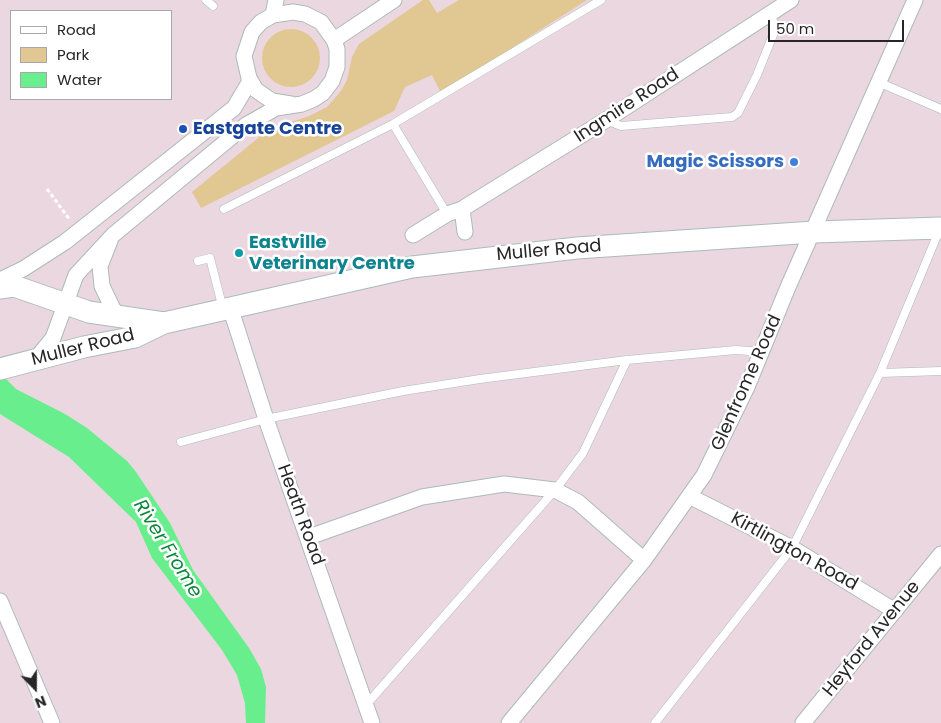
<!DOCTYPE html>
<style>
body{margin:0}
#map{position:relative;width:941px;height:723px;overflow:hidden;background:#ead7df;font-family:Poppins,sans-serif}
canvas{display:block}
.legend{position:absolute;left:10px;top:10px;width:162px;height:90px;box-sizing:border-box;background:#fff;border:1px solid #a8a8a8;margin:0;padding:6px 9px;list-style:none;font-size:15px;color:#262626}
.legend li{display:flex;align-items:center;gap:10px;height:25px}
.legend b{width:25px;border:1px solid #a8a8a8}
.north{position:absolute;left:10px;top:663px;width:50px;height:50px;-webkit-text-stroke:4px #fff;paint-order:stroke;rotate:158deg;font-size:14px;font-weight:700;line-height:20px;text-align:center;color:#262626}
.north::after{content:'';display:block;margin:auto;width:18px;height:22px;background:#262626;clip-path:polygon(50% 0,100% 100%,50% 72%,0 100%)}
.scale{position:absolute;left:768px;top:20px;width:136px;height:22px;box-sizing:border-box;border:2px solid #262626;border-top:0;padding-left:6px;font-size:15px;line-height:18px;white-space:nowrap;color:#262626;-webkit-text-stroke:4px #fff;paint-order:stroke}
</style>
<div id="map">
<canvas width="941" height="723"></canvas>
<ul class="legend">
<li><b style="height:6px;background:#fff"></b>Road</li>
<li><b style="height:14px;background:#e1c792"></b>Park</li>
<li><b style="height:14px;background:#68ee8d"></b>Water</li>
</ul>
<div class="north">N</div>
<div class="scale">50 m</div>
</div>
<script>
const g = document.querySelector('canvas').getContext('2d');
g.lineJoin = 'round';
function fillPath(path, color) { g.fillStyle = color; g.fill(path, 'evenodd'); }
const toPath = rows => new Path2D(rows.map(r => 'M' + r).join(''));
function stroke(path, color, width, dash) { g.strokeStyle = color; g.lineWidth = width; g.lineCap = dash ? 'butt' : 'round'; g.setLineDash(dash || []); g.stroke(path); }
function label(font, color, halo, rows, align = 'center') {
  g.font = font + ' Poppins,sans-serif'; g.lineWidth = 5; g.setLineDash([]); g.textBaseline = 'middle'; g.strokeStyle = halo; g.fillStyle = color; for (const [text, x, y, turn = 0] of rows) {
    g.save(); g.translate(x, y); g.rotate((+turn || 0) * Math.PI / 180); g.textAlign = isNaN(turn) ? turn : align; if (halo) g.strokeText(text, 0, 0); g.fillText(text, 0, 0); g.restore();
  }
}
const green = toPath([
 [423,0,429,0,437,13,459,0,587,0,441,93,432,75,405,87,394,111,201,208,192,192,268,130,309,116,327,107,341,91,347,80,352,57,359,44],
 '262 58a29 29 0 1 1 58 0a29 29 0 1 1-58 0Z'
]);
const water = toPath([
 [0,373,16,389,65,414,87,428,127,461,136,472,170,523,193,570,249,648,261,669,266,687,265,723,246,723,245,703,237,675,222,650,152,558,136,522,69,457,0,414]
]);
const path = toPath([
 [47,189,70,220]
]);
const service = toPath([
 [206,0,213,6],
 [878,82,941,109],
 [606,120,621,126,732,117,738,113,757,75,773,35,774,25,771,13],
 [393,124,447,214],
 [224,209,393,124,601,0],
 [198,261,210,258,223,309],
 [880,373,941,371],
 [181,442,266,419,403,391,480,379,627,360,736,350,762,352],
 [366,705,555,490,583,453,627,360],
 [655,723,792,548,880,373,939,231]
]);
const minor = toPath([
 [273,15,276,0],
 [334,40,394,0],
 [462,209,465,232],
 [413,235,447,214,462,209,606,120,791,0],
 [110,241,100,266,102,286,113,309,121,317],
 [0,280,23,269,65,242,234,108,250,81],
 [230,307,266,419,372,723],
 [35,360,53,338,76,275,113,235,246,125,276,108,302,104,314,99,323,93,332,81,337,67,337,49,334,40,321,22,305,14,293,12,273,15,261,22,252,32,244,56,249,78,256,90,272,101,291,104],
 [691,497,792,548,895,611],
 [309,537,422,497,504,484,555,490,578,502,644,560],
 [0,601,52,723],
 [509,723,644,560,704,475,747,387,788,287,915,0],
 [803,723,941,554]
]);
const secondary = toPath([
 [0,288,14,286,89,312,164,323],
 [0,369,84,347,135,337,164,323,412,267,577,248,814,232,941,228]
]);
const markers = [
 [183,129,5,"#1a4fb4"],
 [794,162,5,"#3f7fe0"],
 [239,253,5,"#0f9aa8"]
];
const streetNames = [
 ["Ingmire Road",627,106,-33],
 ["Muller Road",549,251,-5],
 ["Muller Road",83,348,-14],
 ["Glenfrome Road",747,383,-66],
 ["Heath Road",300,515,70],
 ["Kirtlington Road",794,552,29],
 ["Heyford Avenue",872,639,-51]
];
const transitNames = [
 ["Eastgate Centre",193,129]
];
const shopNames = [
 ["Magic Scissors",784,162]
];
const cultureNames = [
 ["Eastville",249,243],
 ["Veterinary Centre",249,264]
];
const waterNames = [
 ["River Frome",167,549,58]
];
fillPath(green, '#e1c792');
fillPath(water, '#68ee8d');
stroke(service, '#acbbb8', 9);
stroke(minor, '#acbbb8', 17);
stroke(secondary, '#acbbb8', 23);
stroke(path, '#fff', 3, [4, 2.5]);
stroke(service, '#fff', 8);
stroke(minor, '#fff', 15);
stroke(secondary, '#fff', 21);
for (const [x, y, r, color] of markers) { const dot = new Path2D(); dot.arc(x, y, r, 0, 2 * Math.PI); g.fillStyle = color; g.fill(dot); stroke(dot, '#fff', 2); }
label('18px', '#262626', '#fff', streetNames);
label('bold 18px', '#164399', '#fff', transitNames, 'left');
label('bold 18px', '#366cbe', '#fff', shopNames, 'right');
label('bold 18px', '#0d838f', '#fff', cultureNames, 'left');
label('italic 19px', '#0c8739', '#fff', waterNames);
</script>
